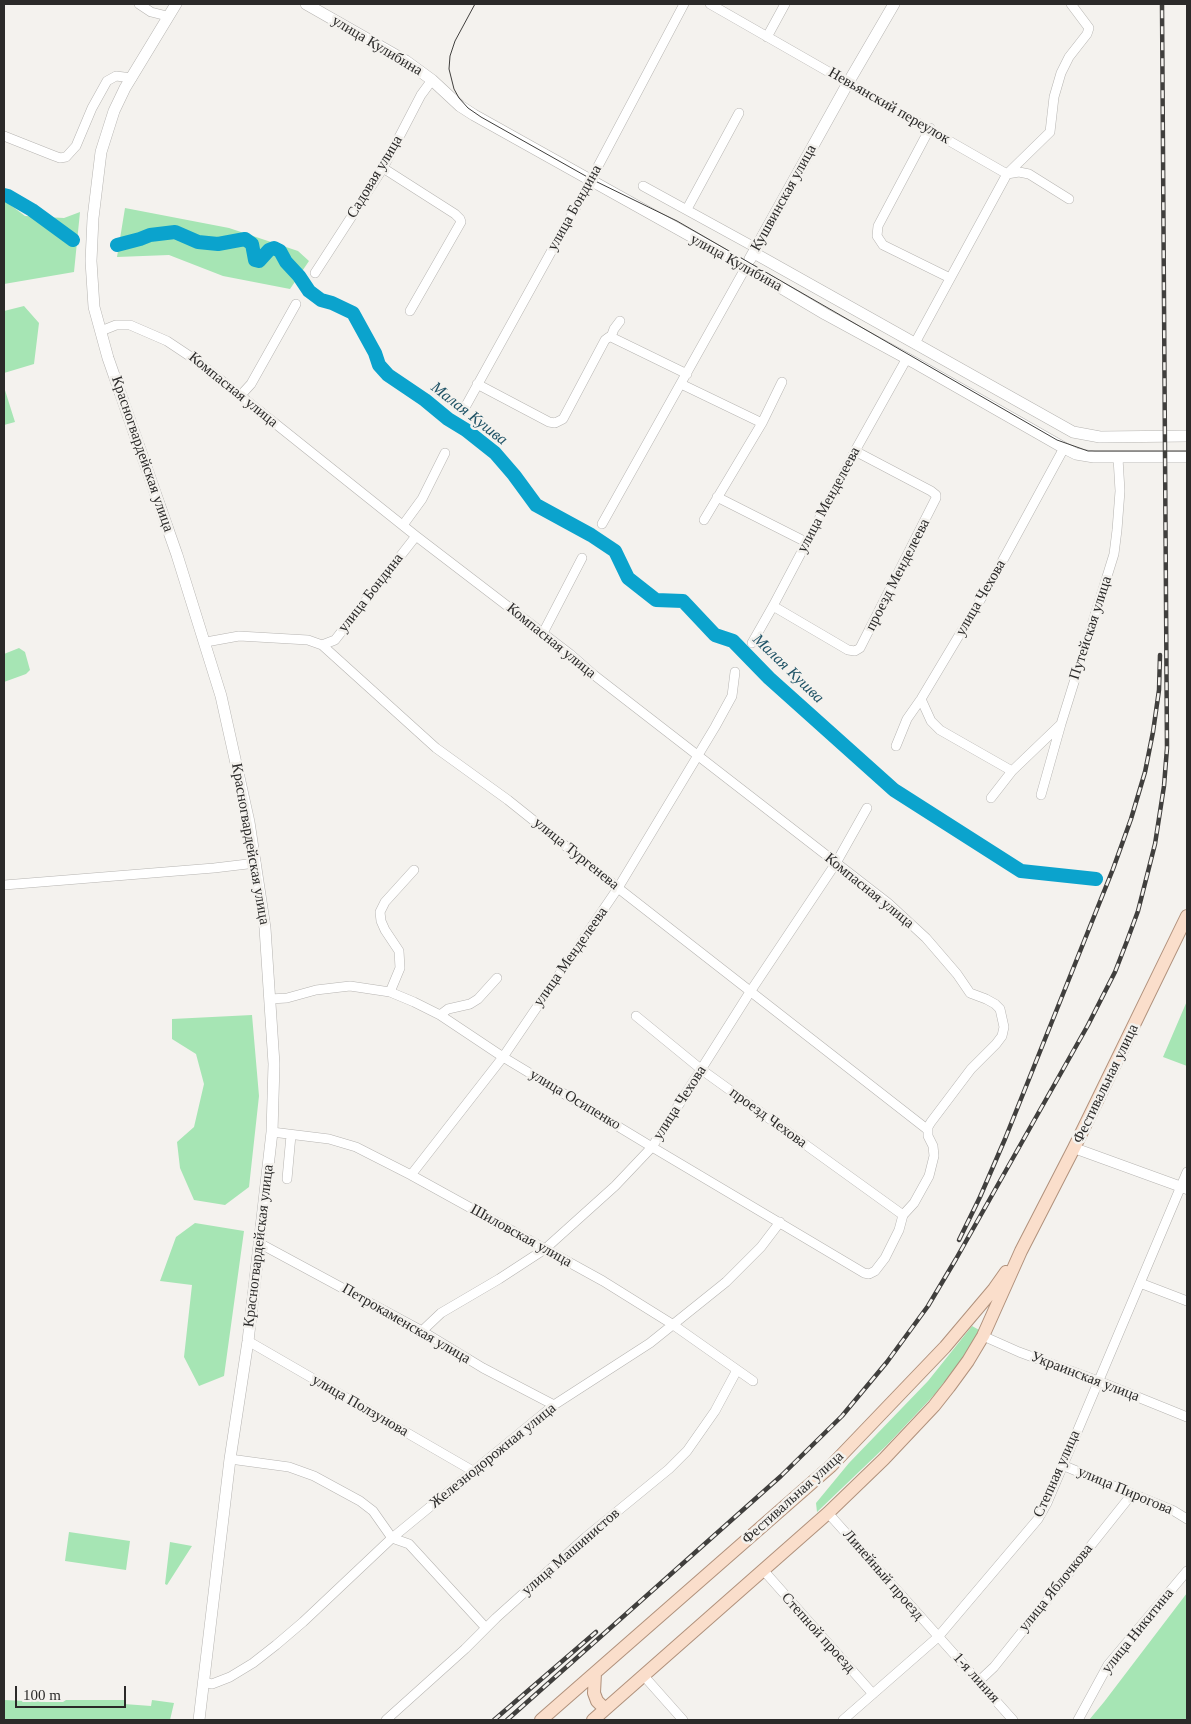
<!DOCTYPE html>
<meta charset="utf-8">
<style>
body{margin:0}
#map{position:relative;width:1191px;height:1724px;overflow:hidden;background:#f4f2ee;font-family:Georgia,serif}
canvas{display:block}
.frame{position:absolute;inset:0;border:5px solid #2b2a29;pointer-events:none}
.scale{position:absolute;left:15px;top:1686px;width:111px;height:22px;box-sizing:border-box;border:2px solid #2b2a29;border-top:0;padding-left:6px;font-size:15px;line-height:18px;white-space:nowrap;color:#2b2a29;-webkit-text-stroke:4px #f4f2ee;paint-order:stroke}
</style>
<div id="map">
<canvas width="1191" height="1724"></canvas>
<div class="frame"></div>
<div class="scale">100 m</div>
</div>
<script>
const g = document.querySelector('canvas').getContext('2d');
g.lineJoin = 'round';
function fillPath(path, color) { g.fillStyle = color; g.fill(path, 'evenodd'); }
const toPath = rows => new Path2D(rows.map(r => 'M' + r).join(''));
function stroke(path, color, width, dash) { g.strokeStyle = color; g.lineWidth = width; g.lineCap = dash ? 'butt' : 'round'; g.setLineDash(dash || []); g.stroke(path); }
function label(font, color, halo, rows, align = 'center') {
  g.font = font + ' Georgia,serif'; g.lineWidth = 5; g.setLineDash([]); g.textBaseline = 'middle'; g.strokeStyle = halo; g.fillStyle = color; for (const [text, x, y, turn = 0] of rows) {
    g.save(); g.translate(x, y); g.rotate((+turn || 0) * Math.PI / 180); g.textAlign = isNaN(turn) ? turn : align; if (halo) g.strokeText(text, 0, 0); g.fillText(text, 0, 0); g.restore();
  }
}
const green = toPath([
 [4,200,25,216,64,218,80,212,74,272,4,284],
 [125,208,229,228,298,251,309,261,290,289,223,276,169,255,117,257],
 [24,306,39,323,34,364,4,373,4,311],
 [4,387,15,422,4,425],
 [19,648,25,652,30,670,26,674,4,682,4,654],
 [1187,1001,1187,1066,1163,1057],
 [252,1015,259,1096,249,1187,225,1205,194,1200,180,1168,177,1142,194,1127,204,1084,196,1054,172,1039,172,1019],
 [195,1223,244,1231,224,1376,199,1386,184,1357,192,1285,160,1281,176,1237],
 [972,1326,981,1331,972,1346,935,1394,887,1445,817,1512,816,1503,849,1463,928,1381],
 [69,1532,130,1541,126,1570,65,1561],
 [170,1542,192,1546,167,1585,165,1584],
 [1187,1593,1187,1720,1089,1720,1104,1702],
 [4,1700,46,1702,63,1702,66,1700,124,1700,124,1704,151,1706,152,1700,174,1703,170,1720,4,1720]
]);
const river = toPath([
 [4,195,8,196,32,210,73,240],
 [117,245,140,239,150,235,175,232,198,242,218,244,245,239,252,244,255,260,259,261,269,250,274,248,280,251,286,262,299,276,309,291,321,300,332,303,353,313,375,353,379,365,388,375,425,400,448,419,466,430,495,453,514,475,536,505,591,535,615,551,628,578,656,600,683,601,715,635,733,641,769,678,894,790,1021,871,1096,879]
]);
const minor = toPath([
 [139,4,151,12,167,16],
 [710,4,1007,174,1019,172,1029,174,1069,199],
 [767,37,785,4],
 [930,128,878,226,877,236,883,245,950,278],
 [4,136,52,155,60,158,66,157,76,146,92,108,107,81,116,76,132,78],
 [383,168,455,214,460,219,461,222,410,311],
 [643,186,756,248],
 [687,209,739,113],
 [315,273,383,168,421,95,432,80],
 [101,331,116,325,130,325,167,341,197,361,416,536,570,654,594,675,888,903,926,938,957,974,970,993,986,999,995,1004,1000,1009,1004,1027,1002,1036,996,1044,971,1069,931,1122,928,1127,928,1136,933,1146,934,1156,929,1176,914,1203,903,1215,899,1230,885,1258,875,1271,869,1274,864,1273,652,1147,503,1057,440,1015,414,1002,390,992,350,986,316,990,287,998,270,999],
 [611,337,614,329,620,321],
 [915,343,1007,174,1050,132,1054,97,1061,73,1069,57,1087,34,1089,28,1071,4],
 [477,384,549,422,555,423,563,419,605,340,609,337,611,337,687,374],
 [681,384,762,423],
 [240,396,251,384,296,304],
 [463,411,587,187,684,4],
 [717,497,806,542],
 [704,520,762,423,782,382],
 [602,524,746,267],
 [403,525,422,499,445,453],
 [773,606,848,650,855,651,860,648,936,498,936,495,931,491,855,451],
 [543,633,582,558],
 [206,642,239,636,308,640,322,645,436,748,508,800,618,888,928,1130],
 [752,643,773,606,855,451,907,358],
 [322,645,335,640,416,536],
 [921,699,931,721,940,730,1012,771,1061,724],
 [896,746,907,719,921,699,991,582,1064,448],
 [1041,795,1061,724,1114,554,1117,530,1120,491,1118,458],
 [991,798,1012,771],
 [4,885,214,868,256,863],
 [390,992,400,968,399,951,385,930,381,921,380,912,385,902,414,870],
 [440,1015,448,1009,470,1004,478,999,497,978],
 [636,1016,702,1070,903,1215],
 [272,1132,329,1139,356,1147,411,1175,603,1281,672,1324,753,1381],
 [411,1175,503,1057,618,888,715,727,732,696,735,672],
 [287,1179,291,1135],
 [259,1243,422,1331,483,1368,554,1405],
 [1140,1283,1187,1301],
 [422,1331,441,1313,499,1279,545,1249,615,1186,652,1147,750,992,836,863,867,808],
 [983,1336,1019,1352,1098,1381,1187,1417],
 [248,1341,473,1471],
 [230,1459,289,1467,314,1476,360,1501,373,1511,392,1538,409,1544,486,1628],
 [1062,1465,1174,1511,1187,1519],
 [828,1513,1013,1720],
 [764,1571,873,1694],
 [643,1675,683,1720],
 [979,1681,994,1667,1132,1494],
 [203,1682,212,1684,230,1677,253,1663,276,1645,303,1622,392,1538,554,1405,650,1343,726,1282,761,1247,780,1222],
 [386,1720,465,1649,496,1618,586,1537,669,1469,687,1451,715,1411,737,1370],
 [843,1720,938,1637,1038,1519,1047,1503,1187,1172],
 [1078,1720,1108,1665,1187,1571]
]);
const tertiary = toPath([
 [1074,1148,1187,1189]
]);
const secondary = toPath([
 [176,4,125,88,114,111,101,152,93,218,91,261,94,307,108,358,177,555,221,696,249,822,265,928,274,1064,272,1132,248,1341,230,1459,199,1720],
 [306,4,406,61,432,80,460,106,474,115,746,267,825,314,915,363,1064,448,1076,454,1094,457,1187,457],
 [754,253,1073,432,1100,437,1187,436],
 [750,259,848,83,894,4]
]);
const primary = toPath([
 [595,1673,594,1693,597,1701,605,1709],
 [541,1720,831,1466,945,1347,994,1289,1006,1272],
 [593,1720,828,1513,884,1459,934,1406,949,1387,968,1361,983,1336,1021,1251,1074,1148,1187,916]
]);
const tram = toPath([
 [475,4,455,41,450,56,449,69,454,89,459,98,468,108,481,117,591,179,677,221,1057,440,1088,451,1187,451]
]);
const rail = toPath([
 [959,1240,980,1197,1005,1139,1113,869,1131,819,1145,772,1153,732,1159,690,1160,655],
 [494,1720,596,1632],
 [507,1720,781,1476,842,1416,887,1362,928,1306,956,1259,1088,1025,1115,972,1127,941,1138,911,1155,844,1164,786,1167,748,1162,4]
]);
const streetNames = [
 ["улица Кулибина",377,46,31],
 ["Невьянский переулок",889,106,30],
 ["Садовая улица",375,177,-59],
 ["Кушвинская улица",784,198,-61],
 ["улица Бондина",575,208,-61],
 ["улица Кулибина",736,263,29],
 ["Компасная улица",233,390,39],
 ["Красногвардейская улица",142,454,71],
 ["улица Менделеева",829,500,-62],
 ["проезд Менделеева",898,575,-63],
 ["улица Бондина",371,593,-52],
 ["улица Чехова",981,598,-60],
 ["Путейская улица",1091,628,-72],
 ["Компасная улица",551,641,39],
 ["Красногвардейская улица",250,844,80],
 ["улица Тургенева",576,854,39],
 ["Компасная улица",869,891,39],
 ["улица Менделеева",571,957,-55],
 ["Фестивальная улица",1106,1084,-64],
 ["улица Осипенко",575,1100,31],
 ["улица Чехова",680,1103,-57],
 ["проезд Чехова",768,1118,36],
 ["Шиловская улица",521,1236,29],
 ["Красногвардейская улица",259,1246,-83],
 ["Петрокаменская улица",406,1324,30],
 ["Украинская улица",1085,1377,21],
 ["улица Ползунова",360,1406,30],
 ["Железнодорожная улица",493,1456,-39],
 ["Степная улица",1057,1474,-66],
 ["улица Пирогова",1125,1491,23],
 ["Фестивальная улица",793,1498,-42],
 ["улица Машинистов",571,1552,-41],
 ["Линейный проезд",883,1575,49],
 ["улица Яблочкова",1056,1588,-51],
 ["улица Никитина",1138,1631,-51],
 ["Степной проезд",818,1633,48],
 ["1-я линия",976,1678,48]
];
const waterNames = [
 ["Малая Кушва",469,414,38],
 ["Малая Кушва",788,669,44]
];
fillPath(green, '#a6e5b4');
stroke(river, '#0ba3cd', 14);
stroke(minor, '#b6b4b1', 10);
stroke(tertiary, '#b6b4b1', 11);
stroke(secondary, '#b6b4b1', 12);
stroke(primary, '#b0917c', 14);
stroke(minor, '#fff', 9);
stroke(tertiary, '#fff', 10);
stroke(secondary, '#fff', 11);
stroke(primary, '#fadecb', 12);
stroke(tram, '#403f3d', 1);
stroke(rail, '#403f3d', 4.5);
stroke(rail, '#f4f2ee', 2.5, [8]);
label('15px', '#2b2a29', '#f4f2ee', streetNames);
label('italic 16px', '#215467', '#f4f2ee', waterNames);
</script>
